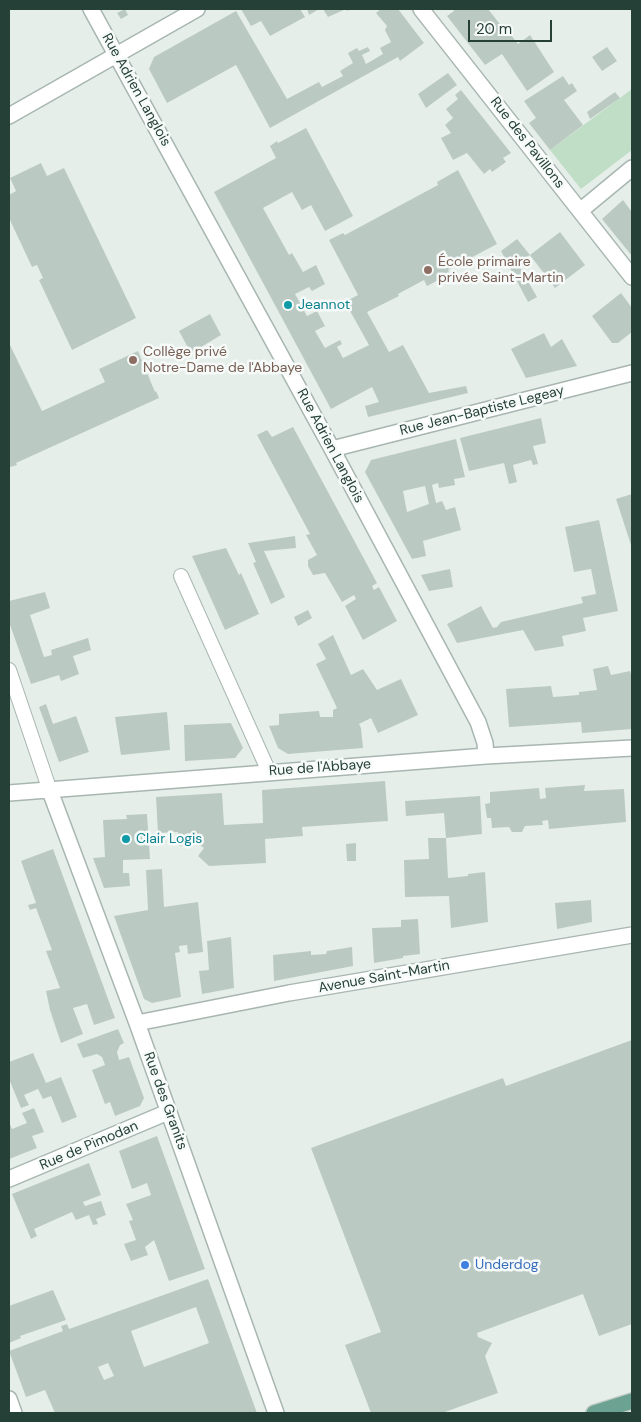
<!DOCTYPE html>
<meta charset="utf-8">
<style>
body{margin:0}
#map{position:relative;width:641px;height:1422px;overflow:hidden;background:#e6eeea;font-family:"DM Sans",sans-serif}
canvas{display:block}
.frame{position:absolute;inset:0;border:10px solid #254037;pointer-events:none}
.scale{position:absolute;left:468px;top:20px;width:84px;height:22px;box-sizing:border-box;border:2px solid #254037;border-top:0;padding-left:6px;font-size:15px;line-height:18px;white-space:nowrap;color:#254037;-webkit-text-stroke:4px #f6faf8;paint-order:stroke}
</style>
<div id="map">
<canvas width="641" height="1422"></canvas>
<div class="frame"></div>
<div class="scale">20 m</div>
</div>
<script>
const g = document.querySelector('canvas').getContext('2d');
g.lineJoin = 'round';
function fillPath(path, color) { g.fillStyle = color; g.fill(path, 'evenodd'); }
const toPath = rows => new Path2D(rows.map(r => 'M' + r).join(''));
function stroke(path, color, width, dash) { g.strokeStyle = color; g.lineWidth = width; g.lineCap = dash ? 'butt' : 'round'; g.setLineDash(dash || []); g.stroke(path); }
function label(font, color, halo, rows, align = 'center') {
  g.font = font + ' "DM Sans",sans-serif'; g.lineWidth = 5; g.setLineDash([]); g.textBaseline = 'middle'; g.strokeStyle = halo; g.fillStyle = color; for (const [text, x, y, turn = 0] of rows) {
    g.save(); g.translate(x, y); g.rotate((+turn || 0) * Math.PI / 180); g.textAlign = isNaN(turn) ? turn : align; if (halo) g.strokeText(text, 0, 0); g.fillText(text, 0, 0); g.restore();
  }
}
const green = toPath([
 [632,89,632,150,581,189,550,150]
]);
const building = toPath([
 [125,9,128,15,121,19,117,13],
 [241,9,300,9,305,17,270,36,261,21,251,26],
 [307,9,319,9,309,15],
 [323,9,351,9,347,11,346,9,328,17],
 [381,9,398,9,424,43,400,61,398,57,270,128,236,65,167,103,149,69,154,57,236,11,287,99,319,82,322,87,343,76,340,71,353,63,348,53,357,48,359,51,368,47,370,51,362,55,366,64,383,54,380,48,391,42,385,30,387,26,376,13],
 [453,9,488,9,506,32,508,31,518,44,530,35,554,72,527,91,502,54,485,65,447,16,454,11],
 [607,47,617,61,602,71,592,57],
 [448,73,457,85,426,108,418,94],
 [563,76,569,85,572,83,577,91,564,100,583,125,550,150,529,123,536,118,524,101],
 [461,90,511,153,503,158,506,162,492,172,490,169,484,174,467,153,453,160,441,138,451,133,445,125,453,118,446,109,458,99,455,95],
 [615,92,620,98,590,119,587,112],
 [306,128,353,216,325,231,311,205,302,210,292,192,263,208,289,255,292,253,303,272,316,265,325,284,312,291,309,287,295,294,307,316,317,311,325,326,315,331,325,348,340,340,342,344,337,347,343,358,369,345,345,302,358,295,329,240,343,233,345,235,438,185,437,182,458,170,497,244,448,270,450,274,427,286,424,280,398,294,399,296,367,312,389,352,403,345,429,393,466,386,468,393,368,417,365,406,379,402,372,387,331,409,214,192,276,158,270,146,277,141,278,143],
 [41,163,47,176,64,168,136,318,72,350,39,280,43,278,37,265,32,267,9,218,9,195,16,191,10,178],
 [623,200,632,212,632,256,602,219],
 [560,232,585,265,555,288,530,255,518,264,537,297,528,302,501,251,517,239,530,255],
 [621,293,632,308,632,332,618,343,612,343,592,316],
 [210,314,221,335,191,353,179,331],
 [544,333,551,347,562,339,577,366,526,378,511,349],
 [9,343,42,411,105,382,99,369,138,351,155,392,156,391,159,398,16,463,17,465,10,467,9,464,10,461,9,457],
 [541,418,546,443,533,446,538,464,533,465,531,460,513,465,517,482,509,484,504,463,469,471,460,438],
 [293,427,377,583,372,586,374,590,379,587,397,621,363,640,345,606,356,599,354,595,342,602,325,573,313,575,308,566,308,560,317,555,306,535,310,534,257,435,267,430,272,437],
 [456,439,465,477,454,479,455,485,439,488,438,483,432,485,436,503,442,501,446,510,455,507,461,530,423,541,426,556,412,559,365,472,371,460],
 [425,486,429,504,407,512,403,491],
 [632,494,632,548,616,499],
 [599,520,618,611,583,618,586,631,562,636,564,646,535,651,523,630,457,643,447,624,481,606,493,628,497,627,501,622,583,603,581,597,596,594,591,569,574,572,565,527],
 [295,536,296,548,264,551,285,597,271,604,253,563,256,562,248,543],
 [226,548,239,575,241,573,259,614,225,630,192,556],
 [450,569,453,587,429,591,421,575],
 [45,592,50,608,30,615,44,657,52,655,51,650,88,638,91,650,73,656,79,674,61,681,59,675,31,684,9,622,9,601],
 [308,610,312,618,298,626,294,617],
 [333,635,351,675,363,669,377,690,401,679,418,715,378,733,371,718,359,724,361,728,363,748,288,754,278,748,269,726,279,725,279,714,319,711,320,717,333,717,333,710,337,708,316,664,326,659,318,644],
 [608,666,611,675,630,671,632,679,632,729,582,733,581,722,509,727,506,689,551,686,553,697,579,695,579,692,597,690,593,669],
 [46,704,53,724,76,716,89,752,59,762,39,707],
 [167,712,170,750,121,755,115,717],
 [231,723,243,748,235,758,185,761,184,725],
 [385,781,388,821,302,827,303,836,265,839,266,863,209,866,198,856,204,848,200,845,179,846,178,832,158,833,156,797,222,793,224,825,263,823,262,790],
 [585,785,584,791,624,789,626,822,549,829,548,820,542,821,543,825,525,826,522,832,512,832,509,827,492,828,491,818,487,818,485,804,490,803,490,792,539,788,540,799,546,798,545,788],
 [480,796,482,834,446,838,444,813,406,816,405,801],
 [147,814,150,859,123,860,123,873,129,873,130,886,104,888,93,858,105,857,103,820,127,819,126,815],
 [428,838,446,838,448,878,468,876,468,874,485,872,488,922,451,928,449,896,405,897,404,860,429,859],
 [356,843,356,861,347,861,346,844],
 [53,849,115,1018,94,1025,87,1004,73,1008,83,1034,61,1043,50,1010,46,991,60,988,46,951,52,950,36,908,30,910,28,905,36,903,21,861],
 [162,869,164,907,198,902,203,952,188,954,187,945,179,946,180,952,175,953,181,997,152,1003,144,999,114,916,148,910,146,870],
 [591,900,592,922,557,929,555,903],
 [418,919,420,954,403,956,403,958,374,963,372,928,401,927,401,920],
 [231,937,234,988,202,994,199,971,209,970,207,941],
 [352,947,353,966,274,981,273,955,311,951,311,955,326,954,327,951],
 [118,1029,124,1043,120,1045,117,1052,119,1060,129,1057,144,1098,140,1106,115,1116,110,1102,105,1104,92,1070,105,1065,102,1057,97,1054,83,1058,77,1044],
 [632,1040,632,1324,599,1336,583,1294,477,1333,478,1337,492,1343,485,1356,498,1393,442,1413,371,1413,345,1345,381,1332,311,1148,503,1078,506,1086],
 [33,1053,46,1083,61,1077,77,1117,62,1123,51,1096,43,1099,38,1089,24,1095,29,1105,21,1108,9,1079,9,1062],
 [34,1108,44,1132,32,1136,37,1148,9,1159,9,1122,12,1129,27,1123,22,1113],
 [157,1136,205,1269,169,1281,154,1240,145,1247,148,1255,131,1261,124,1244,136,1240,129,1221,133,1220,126,1204,151,1195,147,1183,132,1189,119,1151],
 [89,1163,101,1195,83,1202,85,1206,101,1201,106,1215,96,1219,98,1224,93,1225,89,1215,76,1220,72,1212,34,1229,37,1236,31,1239,12,1194],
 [208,1279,257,1413,55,1413,45,1390,26,1397,9,1351,63,1331,61,1326,67,1324,69,1329],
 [196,1307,209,1343,144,1367,131,1331],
 [108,1363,114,1376,104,1380,98,1367],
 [53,1290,66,1320,20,1336,21,1338,9,1343,9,1306]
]);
const lane = toPath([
 [181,576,269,772],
 [9,670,50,791]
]);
const street = toPath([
 [91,9,332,449,478,722,485,743,486,756],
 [421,9,632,277],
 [9,116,197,9],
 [580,211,632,168],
 [332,449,632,373],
 [50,791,137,1023,276,1413],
 [9,793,486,756,632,748],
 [137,1023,289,993,632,935],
 [9,1179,168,1112],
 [9,1399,14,1413]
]);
const primary = toPath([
 [594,1413,632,1401]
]);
const markers = [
 [428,270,5,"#8d6e63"],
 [288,305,5,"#0f9aa8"],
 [133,360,5,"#8d6e63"],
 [126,839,5,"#0f9aa8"],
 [465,1265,5,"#3f7fe0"]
];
const streetNames = [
 ["Rue Adrien Langlois",136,90,61],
 ["Rue des Pavillons",527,143,52],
 ["Rue Jean-Baptiste Legeay",482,411,-14],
 ["Rue Adrien Langlois",330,446,62],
 ["Rue de l'Abbaye",320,768,-4],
 ["Avenue Saint-Martin",384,977,-10],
 ["Rue des Granits",165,1101,70],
 ["Rue de Pimodan",89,1146,-23]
];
const educationNames = [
 ["École primaire",438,262],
 ["privée Saint-Martin",438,278],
 ["Collège privé",143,352],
 ["Notre-Dame de l'Abbaye",143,368]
];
const cultureNames = [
 ["Jeannot",298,305],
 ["Clair Logis",136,839]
];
const shopNames = [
 ["Underdog",475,1265]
];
fillPath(green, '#c0dec6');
fillPath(building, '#bbc9c3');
stroke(lane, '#a8b6b1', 16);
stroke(street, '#a8b6b1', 18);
stroke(primary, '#c2cac7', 18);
stroke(lane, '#fff', 14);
stroke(street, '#fff', 15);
stroke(primary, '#6ca291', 15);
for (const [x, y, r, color] of markers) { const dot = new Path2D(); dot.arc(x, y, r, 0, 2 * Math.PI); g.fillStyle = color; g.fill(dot); stroke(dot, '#f6faf8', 2); }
label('14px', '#254037', '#f6faf8', streetNames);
label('14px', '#785e54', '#f6faf8', educationNames, 'left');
label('14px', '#0d838f', '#f6faf8', cultureNames, 'left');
label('14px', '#366cbe', '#f6faf8', shopNames, 'left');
</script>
